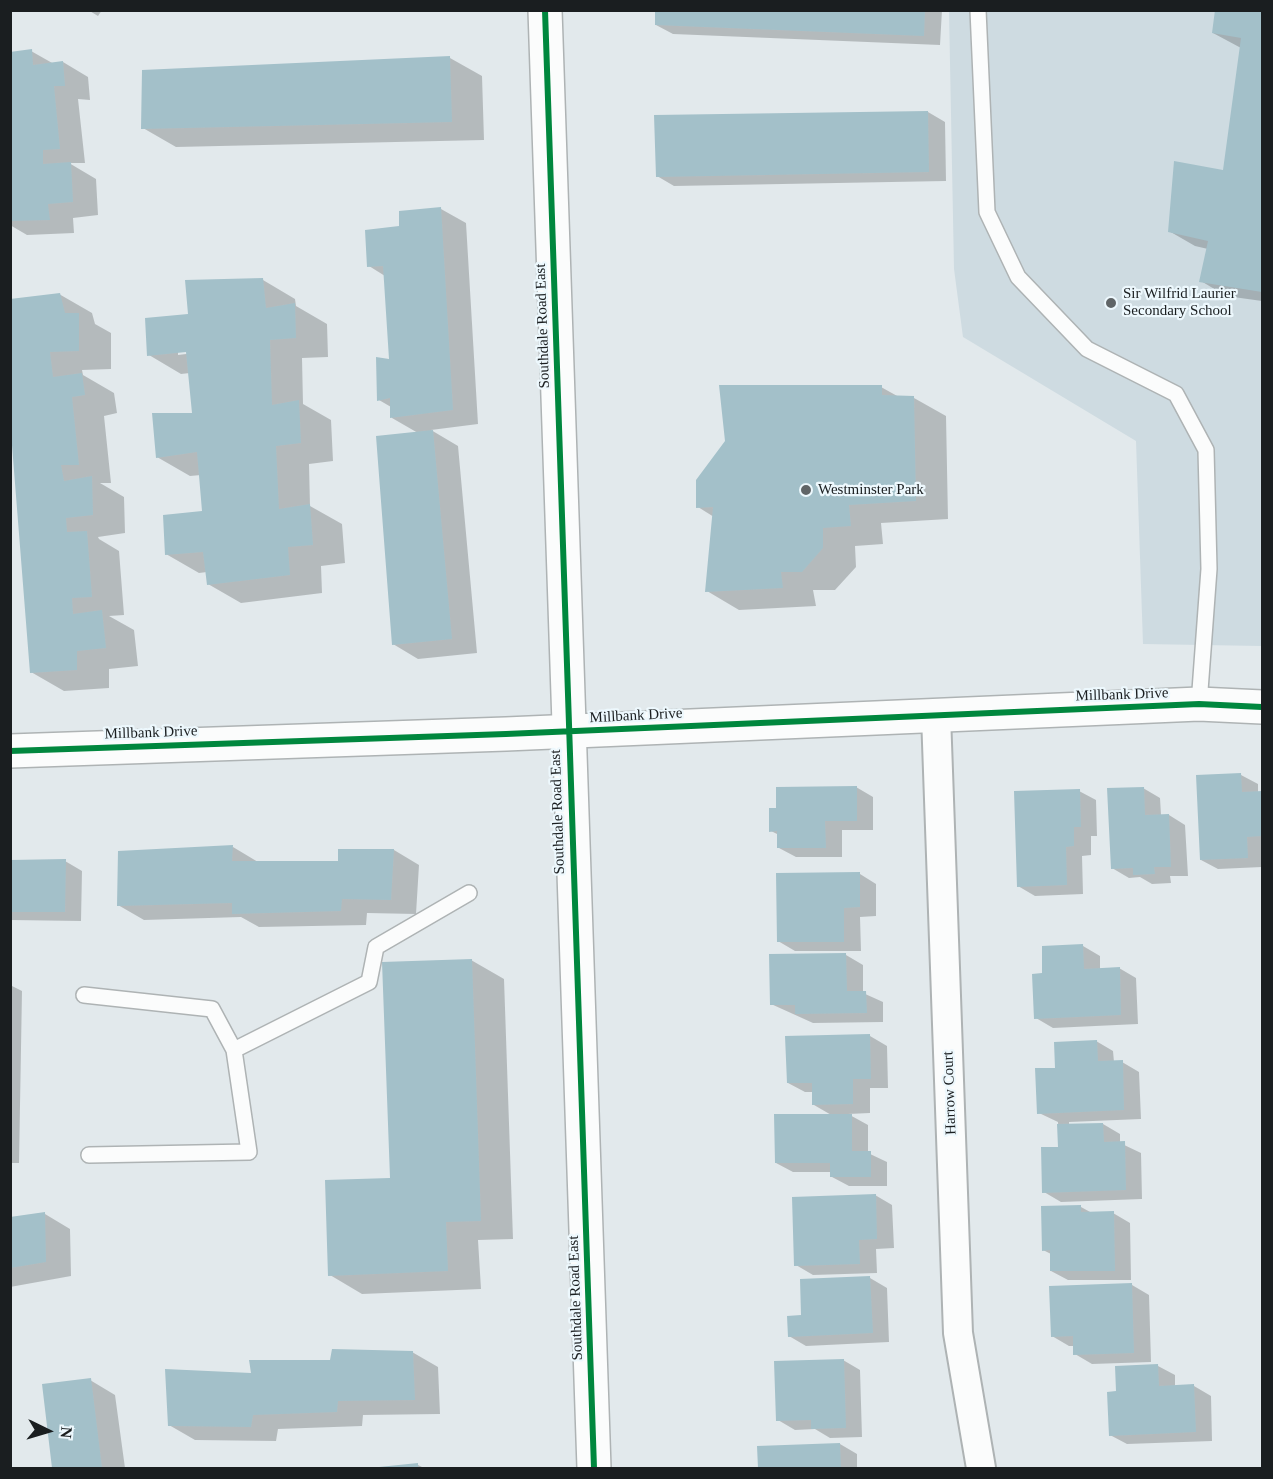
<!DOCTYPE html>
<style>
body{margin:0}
#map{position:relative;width:1273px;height:1479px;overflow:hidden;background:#e2e9ec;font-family:Georgia,serif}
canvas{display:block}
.frame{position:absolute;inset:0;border:12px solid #1a1e20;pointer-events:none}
.north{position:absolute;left:18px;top:1401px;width:60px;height:60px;-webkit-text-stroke:4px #edf8fd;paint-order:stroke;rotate:95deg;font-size:16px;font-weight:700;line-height:24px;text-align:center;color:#1a1e20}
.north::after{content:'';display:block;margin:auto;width:21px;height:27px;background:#1a1e20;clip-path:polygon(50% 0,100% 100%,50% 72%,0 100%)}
</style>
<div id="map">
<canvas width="1273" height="1479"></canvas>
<div class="frame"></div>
<div class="north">N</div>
</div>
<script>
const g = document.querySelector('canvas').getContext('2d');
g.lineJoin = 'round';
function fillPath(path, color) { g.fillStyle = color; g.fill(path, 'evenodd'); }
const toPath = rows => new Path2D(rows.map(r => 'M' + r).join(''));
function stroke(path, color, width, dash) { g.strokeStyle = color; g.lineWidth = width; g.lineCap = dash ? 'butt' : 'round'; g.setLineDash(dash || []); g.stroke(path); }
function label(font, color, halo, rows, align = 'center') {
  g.font = font + ' Georgia,serif'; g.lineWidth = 4.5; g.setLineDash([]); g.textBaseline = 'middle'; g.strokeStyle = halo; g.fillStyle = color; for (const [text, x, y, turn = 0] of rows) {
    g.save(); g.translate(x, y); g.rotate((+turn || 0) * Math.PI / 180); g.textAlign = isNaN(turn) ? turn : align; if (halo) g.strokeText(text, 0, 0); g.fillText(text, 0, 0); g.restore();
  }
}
const built = toPath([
 [949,11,1262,11,1262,646,1143,644,1136,441,963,337,954,269]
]);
const shadow = toPath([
 [88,10,102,10,98,16],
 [657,10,942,10,940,45,673,34,656,25],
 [1216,10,1262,10,1262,301,1226,296,1201,281,1208,249,1195,246,1169,231,1224,172,1241,48,1213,33],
 [31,51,54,64,63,62,88,77,90,100,78,99,85,163,69,163,96,179,98,215,73,218,74,233,27,235,10,225,10,53],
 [450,58,482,76,484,140,176,147,143,128],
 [928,112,945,122,946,181,674,186,657,176],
 [441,209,466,223,478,424,431,430,458,446,477,653,418,659,393,644,418,433,392,418,391,407,379,400,391,361,385,276,369,266,400,228],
 [263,280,295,299,296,306,327,324,328,357,302,358,303,404,331,420,333,461,309,464,310,506,342,524,345,563,321,566,322,593,241,603,208,584,207,572,199,573,166,554,204,512,201,475,190,476,157,457,194,414,190,373,181,374,149,355,189,315],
 [194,350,194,353,178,355,178,352],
 [59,294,92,313,95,324,111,333,111,369,82,370,83,375,114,393,117,413,104,416,111,483,100,483,124,497,125,533,98,537,99,539,119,551,124,615,109,616,134,630,138,666,109,669,109,688,64,691,31,672,10,400],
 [881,387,899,397,914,398,946,416,948,519,881,523,883,544,855,546,856,567,835,590,813,590,816,606,739,610,707,591,714,517,698,507],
 [1241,775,1258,784,1258,792,1262,792,1262,867,1218,869,1201,860],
 [856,787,873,797,873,830,842,830,842,857,796,857,779,848,779,835,771,831,778,809],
 [1143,788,1160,798,1161,815,1169,815,1185,825,1188,876,1170,876,1171,883,1152,884,1140,877,1129,878,1112,868],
 [1079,791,1096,800,1097,836,1091,836,1091,855,1082,856,1083,894,1035,896,1018,886],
 [233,847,258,862,340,862,394,850,419,865,416,914,367,913,366,925,259,927,241,917,144,920,118,905],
 [65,861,82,871,81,921,10,920,10,862],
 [860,874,876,884,876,916,860,917,861,951,795,951,778,941],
 [1083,946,1100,956,1100,969,1119,968,1136,978,1138,1024,1053,1028,1036,1018,1044,975],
 [846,955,863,965,863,993,883,1002,883,1022,813,1023,771,1004],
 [471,960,504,979,513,1239,478,1240,481,1289,362,1294,330,1275,391,1180],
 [10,985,22,991,19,1163,10,1163],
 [870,1036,887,1046,888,1088,870,1088,870,1113,848,1114,868,1125,868,1153,887,1162,887,1186,849,1186,832,1177,832,1172,793,1172,776,1163,833,1116,814,1105,813,1092,805,1092,788,1083],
 [1096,1041,1113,1051,1114,1062,1122,1062,1139,1072,1141,1119,1069,1122,1069,1125,1103,1124,1120,1134,1120,1143,1141,1153,1142,1199,1061,1202,1044,1192,1059,1148,1058,1122,1039,1113,1056,1069],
 [875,1195,892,1205,894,1248,876,1249,877,1273,813,1275,796,1265],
 [1081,1207,1092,1213,1113,1213,1130,1223,1131,1280,1068,1280,1051,1271,1051,1254,1043,1250],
 [45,1214,70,1229,71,1276,10,1287,10,1218],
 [870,1278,887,1288,889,1342,806,1346,789,1336,802,1317],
 [1132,1285,1149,1295,1151,1362,1092,1364,1075,1354,1074,1346,1069,1346,1052,1336],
 [412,1352,438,1367,440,1414,363,1415,362,1426,278,1429,276,1441,195,1440,169,1425,252,1374],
 [843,1360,860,1370,862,1437,830,1438,815,1429,795,1430,778,1420],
 [1158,1366,1175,1375,1175,1387,1194,1386,1211,1396,1212,1441,1127,1444,1110,1435,1118,1392],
 [90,1380,115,1395,125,1468,54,1468,43,1385],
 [840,1444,857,1454,857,1468,759,1468,758,1448],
 [418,1465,424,1468,377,1468]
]);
const building = toPath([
 [655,10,925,10,924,36,655,25],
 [1215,10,1262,10,1262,292,1199,282,1208,241,1168,232,1174,161,1223,170,1241,38,1212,33],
 [32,49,33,65,63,61,65,86,54,86,60,149,43,150,43,164,71,162,73,202,48,204,50,220,10,221,10,52],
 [450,56,452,122,141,129,142,70],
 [928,111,929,172,656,177,654,115],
 [441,207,453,410,390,418,390,398,377,401,376,357,389,359,383,266,367,267,365,230,399,226,399,211],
 [263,278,266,308,295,303,296,338,270,340,272,405,299,400,301,443,276,446,279,509,310,504,313,545,288,547,290,575,207,585,203,552,165,555,163,515,202,511,197,452,156,458,152,413,192,413,186,352,147,356,145,318,188,314,185,280],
 [60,293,65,313,79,313,79,351,50,352,53,377,82,373,85,395,72,397,79,465,61,465,64,481,92,476,93,515,66,518,67,532,87,531,92,597,72,598,73,614,102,610,106,648,77,651,77,670,30,673,10,420,10,299],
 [719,385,882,385,882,395,914,396,916,501,849,505,851,526,823,528,823,548,802,572,781,572,783,588,705,592,713,507,696,508,696,480,725,441],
 [433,430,452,639,392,645,376,436],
 [1241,773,1242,792,1262,791,1262,836,1247,837,1248,858,1200,860,1196,775],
 [857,786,857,821,825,821,826,848,777,848,777,831,769,832,769,808,776,808,776,787],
 [1144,787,1145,815,1169,814,1171,867,1154,867,1155,874,1133,875,1133,868,1111,869,1107,788],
 [1080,789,1081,827,1074,827,1074,846,1066,847,1067,885,1017,887,1014,791],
 [233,845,232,861,338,861,338,849,394,849,391,900,342,899,341,911,232,914,232,903,117,906,118,851],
 [66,859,65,912,10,912,10,860],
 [860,872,860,907,844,908,844,942,777,942,776,873],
 [1083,944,1084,969,1120,967,1121,1015,1034,1019,1032,974,1042,973,1042,946],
 [846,953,847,991,866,991,867,1013,795,1014,795,1005,770,1005,769,954],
 [472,959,481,1221,446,1222,448,1271,328,1276,325,1180,390,1178,382,962],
 [870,1034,871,1079,853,1079,853,1104,812,1105,812,1083,787,1083,785,1036],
 [1097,1040,1098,1061,1123,1060,1124,1110,1037,1114,1035,1068,1055,1068,1054,1042],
 [774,1114,852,1114,852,1151,871,1151,871,1177,830,1177,830,1163,775,1163],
 [1103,1123,1104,1142,1125,1141,1126,1190,1042,1193,1041,1147,1058,1147,1057,1124],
 [876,1194,877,1239,859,1240,860,1264,794,1266,792,1197],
 [1081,1205,1081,1212,1114,1211,1115,1271,1050,1271,1050,1250,1042,1251,1041,1206],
 [45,1212,46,1262,10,1268,10,1217],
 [870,1276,873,1333,788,1337,787,1316,801,1315,800,1279],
 [1132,1283,1134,1353,1073,1355,1073,1336,1051,1337,1049,1286],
 [332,1349,413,1351,415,1400,338,1401,337,1412,253,1415,251,1427,168,1426,165,1369,251,1373,249,1360,330,1360],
 [844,1359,846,1428,811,1429,811,1420,776,1421,774,1361],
 [1158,1364,1159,1386,1194,1384,1196,1432,1109,1436,1107,1392,1116,1391,1115,1366],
 [91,1378,102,1468,52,1468,42,1384],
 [840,1443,841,1468,758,1468,757,1446],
 [418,1463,418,1468,379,1468,379,1467]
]);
const service = toPath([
 [978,10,987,212,1018,277,1087,349,1176,394,1206,450,1209,569,1199,704],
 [84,995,212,1009,234,1050,249,1152,89,1155],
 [234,1050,369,982,376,947,469,893]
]);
const minor = toPath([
 [936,715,958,1333,981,1468]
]);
const tertiary = toPath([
 [10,751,506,734,1199,704,1262,707]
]);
const secondary = toPath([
 [545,10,594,1468]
]);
const cycleway = toPath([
 [545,10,594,1468],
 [10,751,506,734,1199,704,1262,707]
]);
const markers = [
 [1111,303,6,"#606567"],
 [806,490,6,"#606567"]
];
const poiNames = [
 ["Sir Wilfrid Laurier",1123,294],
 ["Secondary School",1123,311],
 ["Westminster Park",818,490]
];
const streetNames = [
 ["Southdale Road East",543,326,-92],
 ["Millbank Drive",1122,695,-2],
 ["Millbank Drive",636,716,-3],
 ["Millbank Drive",151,733,-2],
 ["Southdale Road East",558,812,-92],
 ["Harrow Court",950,1093,-92],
 ["Southdale Road East",576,1298,-92]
];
fillPath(built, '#cedbe1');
fillPath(shadow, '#0003');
fillPath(building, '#a3c0c9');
stroke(service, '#aeb3b4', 18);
stroke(minor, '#aeb3b4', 32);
stroke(tertiary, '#aeb3b4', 36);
stroke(secondary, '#aeb3b4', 36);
stroke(service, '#fbfcfc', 15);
stroke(minor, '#fbfcfc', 28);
stroke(tertiary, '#fbfcfc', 33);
stroke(secondary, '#fbfcfc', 33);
stroke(cycleway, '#00873e', 6);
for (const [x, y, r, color] of markers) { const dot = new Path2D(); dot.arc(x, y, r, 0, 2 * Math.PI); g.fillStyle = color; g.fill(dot); stroke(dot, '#edf8fd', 2); }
label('15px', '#1a1e20', '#edf8fd', poiNames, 'left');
label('15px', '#1a1e20', '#edf8fd', streetNames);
</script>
